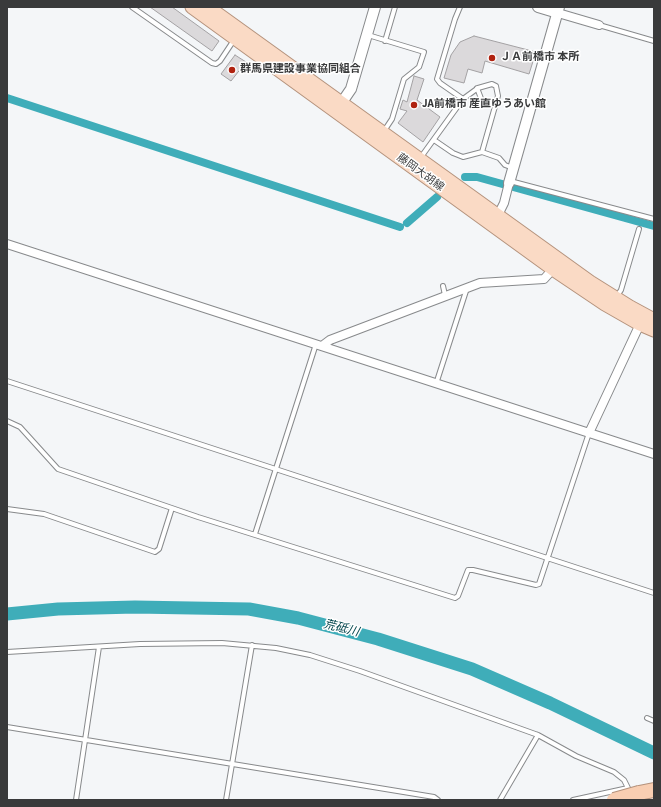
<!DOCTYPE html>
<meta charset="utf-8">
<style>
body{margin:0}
#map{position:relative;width:661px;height:807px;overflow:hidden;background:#f4f6f8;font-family:"Source Sans 3",sans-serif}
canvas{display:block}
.frame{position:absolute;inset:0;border:8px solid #393a3b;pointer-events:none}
</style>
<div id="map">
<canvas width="661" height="807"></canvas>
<div class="frame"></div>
</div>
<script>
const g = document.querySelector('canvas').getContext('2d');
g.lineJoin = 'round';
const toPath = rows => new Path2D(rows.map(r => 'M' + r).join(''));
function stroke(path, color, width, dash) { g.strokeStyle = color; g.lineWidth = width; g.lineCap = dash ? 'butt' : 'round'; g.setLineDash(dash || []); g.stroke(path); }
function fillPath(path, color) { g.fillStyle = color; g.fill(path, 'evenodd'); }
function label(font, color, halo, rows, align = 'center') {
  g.font = font + ' "Source Sans 3","Noto Sans JP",sans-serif'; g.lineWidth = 3; g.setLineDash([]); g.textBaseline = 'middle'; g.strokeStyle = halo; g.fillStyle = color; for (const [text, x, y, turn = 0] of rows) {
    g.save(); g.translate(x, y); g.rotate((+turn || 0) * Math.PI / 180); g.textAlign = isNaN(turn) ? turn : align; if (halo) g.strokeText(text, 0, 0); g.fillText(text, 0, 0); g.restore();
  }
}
const canal = toPath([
 [7,98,400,227],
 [465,177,477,177,654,226],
 [407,223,437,197]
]);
const river = toPath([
 [7,614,58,609,135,607,249,609,298,618,378,639,472,669,550,703,654,753]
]);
const building = toPath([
 [150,7,172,7,219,41,212,51,150,7],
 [474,36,536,52,529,74,485,61,482,73,468,69,464,83,444,78,451,55,460,42,474,36],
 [235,55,246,62,231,81,221,74,235,55],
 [414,76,424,79,417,100,440,117,423,142,398,123,407,111,400,109,403,100,407,102,414,76]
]);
const service = toPath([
 [132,7,212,63,216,64,220,61,234,40],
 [460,7,455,19,437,79,440,83,463,99],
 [599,25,654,41],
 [368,35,424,52,419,67,404,79,392,119,384,131],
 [385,41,395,7],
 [477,88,482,101,487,103,492,103,497,101],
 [434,140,453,153,463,157,482,152,499,158,505,165,513,168],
 [421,157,463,99,478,88,492,84,496,86,498,96,482,152],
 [510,181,654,219],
 [443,286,445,295],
 [617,296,621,290,639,229],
 [7,381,654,593],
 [436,384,467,288],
 [7,421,20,427,58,469,198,517,455,598,458,596,468,570,473,570,536,585,539,584,589,433],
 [7,509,44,514,155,552,159,549,172,508],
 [255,534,316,344],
 [7,652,140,644,222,643,276,648,310,655,360,671,538,735,576,756,614,772,624,780,628,788],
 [647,718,654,721],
 [7,727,434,797,438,800],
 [76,800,99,647],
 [226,800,252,645],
 [500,800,538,735],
 [573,800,628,788,629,791]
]);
const minor = toPath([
 [558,13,599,25],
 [498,215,504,203,509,183],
 [7,244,654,454],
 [322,346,330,340,480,283,544,279,553,269],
 [589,433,640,324]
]);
const tertiary = toPath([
 [538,7,558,13],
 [338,108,351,89,375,7],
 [509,183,559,7]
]);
const primary = toPath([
 [192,7,553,269,605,304,640,324,654,330],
 [208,7,590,282,630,307,654,320]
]);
const trunk = toPath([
 [639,793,654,790]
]);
const trunkBridge = toPath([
 [614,800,639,793]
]);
const markers = [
 [492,58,4,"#b02210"],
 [232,70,4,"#b02210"],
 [414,105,4,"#b02210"]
];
const poiNames = [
 ["ＪＡ前橋市 本所",500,58],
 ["群馬県建設事業協同組合",240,70],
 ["JA前橋市 産直ゆうあい館",422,105]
];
const streetNames = [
 ["藤岡大胡線",420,173,36]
];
const waterNames = [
 ["荒砥川",341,629,14]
];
stroke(canal, '#3fadb9', 8);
stroke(river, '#3fadb9', 13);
fillPath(building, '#dbd9db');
stroke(building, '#a3a1a3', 1);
stroke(service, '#888a8c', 6);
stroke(minor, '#888a8c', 10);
stroke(tertiary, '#888a8c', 12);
stroke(primary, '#b4927c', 15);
stroke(trunk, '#b4927c', 16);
stroke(service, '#fff', 4);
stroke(minor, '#fff', 8);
stroke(tertiary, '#fff', 10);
stroke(primary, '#fadac5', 13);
stroke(trunk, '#f8ceb2', 14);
stroke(trunkBridge, '#b4927c', 16, []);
stroke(trunkBridge, '#f8ceb2', 14);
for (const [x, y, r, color] of markers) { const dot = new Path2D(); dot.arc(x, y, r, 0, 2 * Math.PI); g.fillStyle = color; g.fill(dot); stroke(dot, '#fff', 1.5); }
label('bold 11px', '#393a3b', '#fff', poiNames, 'left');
label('11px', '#393a3b', '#fff', streetNames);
label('italic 12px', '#00444b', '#fff', waterNames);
</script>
